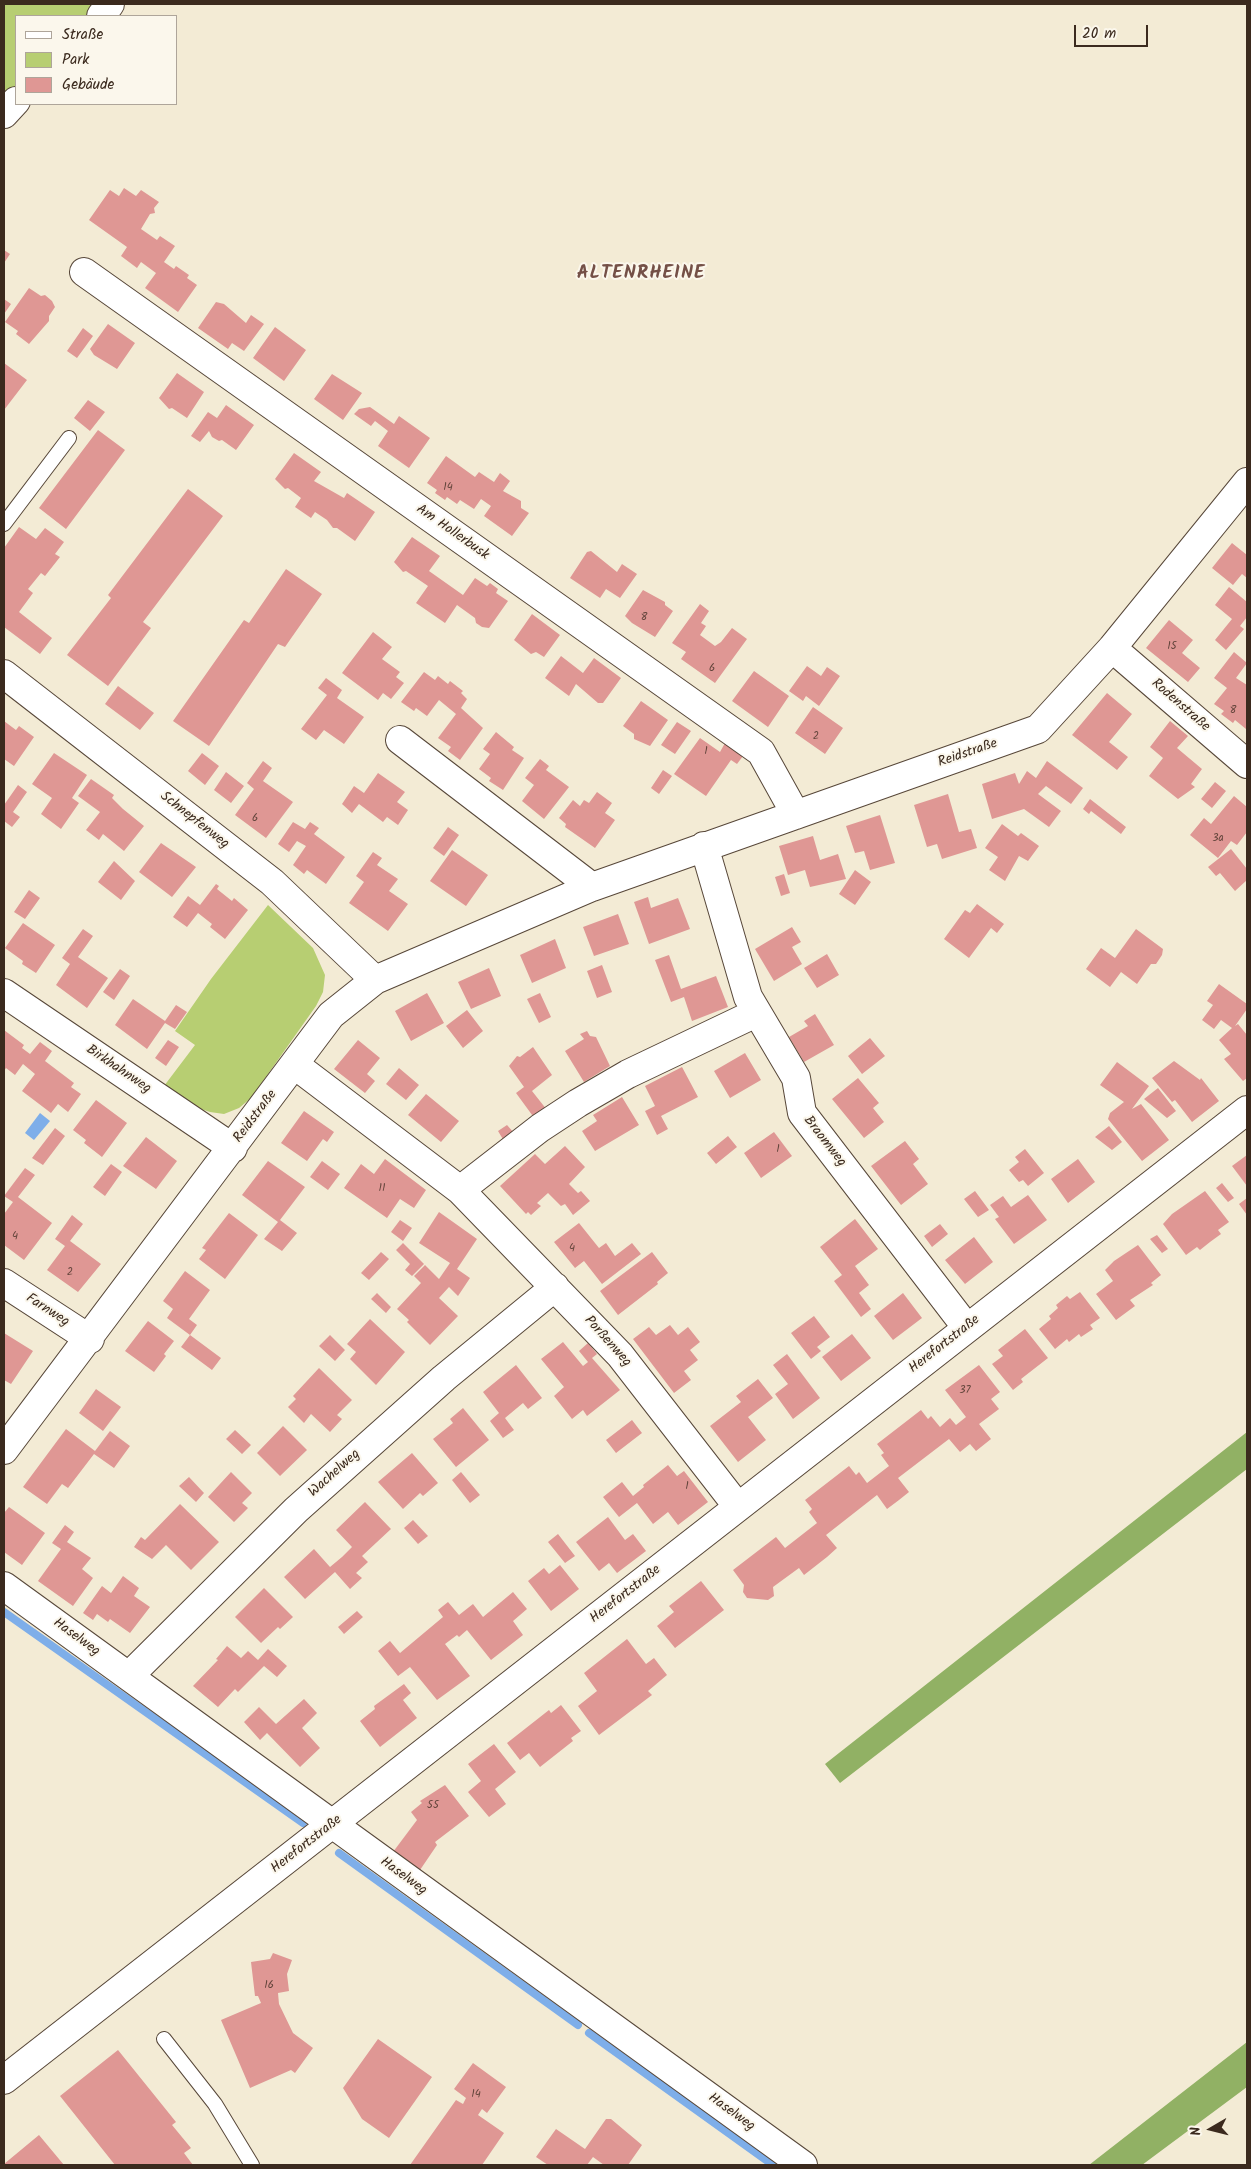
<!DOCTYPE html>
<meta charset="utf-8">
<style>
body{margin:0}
#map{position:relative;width:1251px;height:2169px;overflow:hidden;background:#f3ebd5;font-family:Kalam,sans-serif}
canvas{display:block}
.frame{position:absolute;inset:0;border:5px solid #3b2a1e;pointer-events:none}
.legend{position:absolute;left:15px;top:15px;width:162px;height:90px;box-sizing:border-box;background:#fbf7ec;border:1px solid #aea59a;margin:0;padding:6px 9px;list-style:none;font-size:15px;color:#3b2a1e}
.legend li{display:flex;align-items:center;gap:10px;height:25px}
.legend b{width:25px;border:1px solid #aea59a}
.north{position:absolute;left:1186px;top:2104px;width:50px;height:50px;-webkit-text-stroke:4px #fbf7ec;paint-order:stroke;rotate:262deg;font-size:14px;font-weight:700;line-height:20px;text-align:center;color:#3b2a1e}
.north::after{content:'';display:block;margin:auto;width:18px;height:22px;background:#3b2a1e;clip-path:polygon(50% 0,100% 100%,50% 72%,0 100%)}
.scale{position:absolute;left:1074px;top:25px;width:74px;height:22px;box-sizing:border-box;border:2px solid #3b2a1e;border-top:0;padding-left:6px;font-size:15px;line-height:18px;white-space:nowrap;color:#3b2a1e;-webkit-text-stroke:4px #fbf7ec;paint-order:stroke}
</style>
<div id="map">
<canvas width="1251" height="2169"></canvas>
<div class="frame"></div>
<ul class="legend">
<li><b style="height:6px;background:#fff"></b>Straße</li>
<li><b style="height:14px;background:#b7ce72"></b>Park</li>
<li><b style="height:14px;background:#df9794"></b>Gebäude</li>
</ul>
<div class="north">N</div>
<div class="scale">20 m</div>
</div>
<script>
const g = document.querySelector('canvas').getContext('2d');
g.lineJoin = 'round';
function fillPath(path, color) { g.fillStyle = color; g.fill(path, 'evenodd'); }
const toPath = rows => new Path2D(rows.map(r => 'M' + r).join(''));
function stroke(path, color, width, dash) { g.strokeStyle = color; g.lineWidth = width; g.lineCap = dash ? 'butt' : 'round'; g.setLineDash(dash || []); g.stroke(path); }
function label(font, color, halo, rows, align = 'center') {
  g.font = font + ' Kalam,sans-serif'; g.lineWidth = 4; g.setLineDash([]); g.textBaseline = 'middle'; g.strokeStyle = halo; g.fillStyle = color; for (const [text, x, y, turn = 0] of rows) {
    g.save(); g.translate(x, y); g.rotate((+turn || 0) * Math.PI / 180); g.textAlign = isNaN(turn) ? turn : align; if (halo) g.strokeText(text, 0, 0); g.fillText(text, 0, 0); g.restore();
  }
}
const green = toPath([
 [4,4,122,4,116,16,16,16,16,104,27,104,4,128],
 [268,905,313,948,325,975,323,992,316,1006,251,1098,239,1108,224,1114,210,1112,195,1107,164,1086,195,1045,175,1031,211,979]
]);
const forest = toPath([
 [1247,1432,1247,1469,840,1783,825,1764],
 [1247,2042,1247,2087,1142,2165,1089,2165]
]);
const water = toPath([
 [40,1113,50,1121,34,1140,25,1133]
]);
const stream = toPath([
 [4,1612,303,1823],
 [339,1853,578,2025],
 [589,2033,773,2165]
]);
const building = toPath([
 [124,188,136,196,141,190,159,202,154,208,155,213,150,214,141,229,157,240,160,236,175,246,164,262,174,269,176,266,189,275,187,278,197,285,178,312,145,288,156,273,141,262,137,268,121,256,127,247,89,220,110,190,119,196],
 [4,250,10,254,4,263],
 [29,288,41,296,45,295,52,301,55,307,49,316,49,321,29,344,16,334,18,331,5,322],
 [4,299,11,304,4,314],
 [216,302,224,304,246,323,251,315,264,324,244,351,232,343,228,349,198,328],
 [108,324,135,343,117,369,94,355,90,349],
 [275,327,306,350,284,381,253,358],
 [83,328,93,336,77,358,67,351],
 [4,363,27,380,4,410],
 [177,373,204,392,187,418,172,408,169,409,159,398],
 [332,374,362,393,343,420,314,399],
 [88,400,105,412,90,431,74,418],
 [226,405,254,425,236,450,222,440,219,441,212,437,209,431,200,442,191,436,208,412,217,418],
 [370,407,394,424,399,416,430,438,409,468,378,446,388,431,375,421,371,426,354,414,359,409],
 [98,430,125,450,66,529,39,508],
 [294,453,321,472,314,481,344,498,347,493,375,512,355,541,337,528,333,528,327,520,315,512,311,518,295,507,301,498,288,488,285,489,275,479],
 [446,456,475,477,479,472,494,482,500,473,510,481,503,491,521,501,521,508,529,513,512,536,484,516,491,506,481,499,474,509,460,500,457,504,447,497,445,500,435,493,437,490,427,483],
 [188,489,223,516,143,622,151,628,108,686,67,655,111,598,108,595],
 [19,527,36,539,45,528,64,542,55,554,60,557,45,576,41,573,28,589,33,593,19,612,52,638,40,654,4,627,4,548],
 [412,537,440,556,429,571,463,595,475,578,487,586,490,583,498,589,496,593,508,601,489,628,482,627,476,623,475,618,457,605,445,623,416,603,428,586,406,571,403,572,394,562],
 [1232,543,1247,555,1247,578,1242,574,1233,585,1212,568],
 [591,551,617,572,622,564,637,574,620,598,606,589,600,598,570,578,587,552],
 [286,569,322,594,285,647,278,644,209,746,173,721,244,620,249,623],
 [1229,587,1247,602,1247,617,1240,626,1244,629,1226,650,1215,640,1232,619,1215,605],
 [643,590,665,602,665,605,673,611,655,637,632,623,625,616],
 [700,604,709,611,701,623,706,626,700,635,715,646,721,642,732,628,747,639,715,683,681,659,686,652,672,643],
 [532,614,560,635,544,657,536,652,531,654,514,640],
 [1169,620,1193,640,1182,653,1200,668,1188,682,1146,648],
 [373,632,392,647,382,659,400,672,396,677,404,683,391,699,383,693,378,700,342,673],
 [1234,652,1247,663,1236,678,1247,685,1246,729,1235,720,1233,723,1221,714,1224,711,1214,704,1227,688,1214,678],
 [561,656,583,673,594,658,621,678,603,703,598,703,576,684,569,696,545,678],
 [807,666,821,676,827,667,840,676,819,706,806,696,803,701,789,691],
 [754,671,789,696,768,727,732,701],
 [424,672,435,680,438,676,448,684,450,681,463,691,461,693,467,699,461,708,483,728,460,760,448,751,451,747,438,738,456,714,439,700,427,716,416,708,414,711,401,702],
 [326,678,342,690,337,698,364,717,344,744,324,730,316,740,301,729,327,695,318,688],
 [118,686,154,713,140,730,105,704],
 [1107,693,1132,714,1109,742,1128,757,1117,770,1072,735],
 [641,701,668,720,650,746,634,739,634,734,623,726],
 [813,707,843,728,825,754,795,733],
 [4,721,16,730,19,726,34,737,14,766,4,759],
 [1170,721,1188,736,1177,748,1202,769,1191,784,1195,787,1178,799,1149,776,1163,758,1150,747],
 [677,722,691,731,675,754,661,745],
 [496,732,514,747,512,750,524,758,503,790,489,781,491,778,479,769,490,754,483,749],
 [700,738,720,752,725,743,743,756,737,764,731,760,706,796,674,774],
 [54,753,87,775,72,798,79,803,61,829,41,814,52,798,32,784],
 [202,753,219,766,205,785,188,771],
 [540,759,549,766,546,770,569,787,544,819,522,801,534,785,525,778],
 [263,761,272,768,263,781,293,802,266,838,235,815,254,789,247,783],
 [1047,761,1083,788,1071,804,1046,786,1038,794,1061,811,1049,827,1024,809,992,819,982,784,1015,773,1019,784,1027,771,1036,778],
 [663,770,672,776,659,794,651,788],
 [226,772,244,786,231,803,214,790],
 [378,773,405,792,397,802,408,810,398,825,387,817,383,822,359,804,352,813,342,804,354,786,364,793],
 [91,779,114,795,112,798,123,809,144,826,124,851,103,834,99,840,86,830,100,812,78,796],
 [1215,782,1226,791,1212,808,1201,799],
 [18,785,27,792,13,812,20,817,12,827,4,821,4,805],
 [597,792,612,803,605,813,615,820,595,848,565,827,566,824,559,818,573,800,580,806,584,800,589,803],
 [948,794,959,832,971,829,977,848,942,859,937,844,927,847,914,805],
 [1234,796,1247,807,1247,832,1237,845,1231,841,1218,858,1190,835,1204,818,1211,824],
 [1090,799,1126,827,1121,834,1091,811,1089,814,1083,809],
 [880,815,895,863,870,870,864,851,855,853,846,826],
 [293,822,305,829,310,822,319,828,314,834,345,857,326,884,307,870,304,874,293,865,306,846,297,841,289,852,278,844],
 [1002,824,1018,836,1021,833,1039,846,1028,861,1019,856,1005,881,989,870,998,857,985,848],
 [448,827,459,835,444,856,433,848],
 [813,836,820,860,838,854,846,879,810,887,805,870,788,875,779,846],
 [161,843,196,867,172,897,139,872],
 [1231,849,1247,869,1247,880,1235,891,1220,873,1216,876,1208,867],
 [452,850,488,875,466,906,430,881],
 [373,852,382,858,377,865,398,879,389,891,408,904,388,931,349,903,364,882,356,876],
 [114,861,135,881,121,900,98,882],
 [855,870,871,882,855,905,839,894],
 [784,874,790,893,781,896,775,877],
 [216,884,219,886,217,889,232,901,234,898,248,910,225,939,210,927,212,924,198,913,187,927,173,917,188,896,200,905],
 [29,890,40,898,25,919,14,912],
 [648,897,651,908,678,898,690,929,649,944,634,902],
 [977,904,1004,924,997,933,991,928,969,958,944,939,965,910,970,913],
 [618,914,629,944,594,956,583,927],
 [23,923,55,945,36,973,22,964,23,961,5,948],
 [792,927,801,942,792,947,802,964,774,981,755,949],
 [83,929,93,936,78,957,108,978,87,1008,56,985,70,964,62,958],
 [1136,929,1163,949,1162,955,1156,964,1151,964,1137,984,1121,972,1110,987,1086,969,1101,948,1115,958],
 [555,939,566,968,532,983,520,955],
 [827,954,839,975,817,988,804,968],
 [669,955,681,989,716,976,728,1007,692,1021,684,997,671,1002,655,960],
 [602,965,612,992,597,998,587,971],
 [489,968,501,996,471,1009,458,982],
 [120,969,130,976,114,1000,103,992],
 [1219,984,1247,1004,1247,1009,1235,1026,1238,1024,1247,1035,1247,1078,1243,1081,1224,1059,1231,1054,1219,1040,1232,1028,1221,1020,1214,1029,1202,1020,1213,1005,1207,1001],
 [427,993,444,1023,411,1041,395,1011],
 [540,993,551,1017,539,1023,527,999],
 [133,999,165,1021,176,1005,187,1012,175,1029,165,1023,147,1049,115,1025],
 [467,1010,483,1031,463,1048,446,1026],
 [815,1014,834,1045,804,1062,789,1037,808,1026,804,1021],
 [4,1030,24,1045,22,1048,30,1054,40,1042,52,1051,45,1061,74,1083,71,1087,81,1094,68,1112,58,1104,51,1113,22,1091,35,1074,23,1064,15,1075,6,1068,4,1071],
 [587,1031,590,1036,596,1037,610,1066,584,1082,565,1051,584,1039,580,1034],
 [870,1038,885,1056,862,1074,848,1056],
 [168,1040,179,1047,166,1066,155,1058],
 [358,1040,380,1058,367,1074,375,1081,365,1093,334,1069],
 [533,1047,552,1075,532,1091,547,1110,535,1119,516,1093,524,1087,509,1066,517,1056,520,1057],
 [745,1053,761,1080,730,1098,714,1071],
 [1174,1061,1200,1080,1201,1078,1219,1101,1192,1122,1175,1100,1172,1102,1152,1078],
 [1117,1062,1149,1086,1132,1109,1141,1104,1169,1140,1142,1161,1108,1119,1110,1113,1124,1102,1100,1085],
 [682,1067,698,1097,661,1116,668,1129,657,1135,645,1111,655,1106,645,1086],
 [399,1068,419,1085,406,1100,386,1084],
 [858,1078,879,1103,873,1108,884,1122,864,1138,832,1099],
 [1158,1088,1176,1111,1167,1118,1144,1099],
 [426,1094,459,1121,441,1142,408,1115],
 [622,1097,639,1125,595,1151,582,1131,597,1121,593,1115],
 [96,1100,127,1123,102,1157,84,1143,86,1140,73,1130],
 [304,1111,334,1132,327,1142,323,1139,307,1161,281,1143],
 [507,1125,514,1133,504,1141,498,1131],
 [1109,1126,1122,1142,1112,1150,1095,1137],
 [55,1128,65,1136,43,1165,32,1158],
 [774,1132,792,1156,761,1178,744,1153],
 [728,1136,737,1147,716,1164,707,1153],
 [146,1137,177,1161,156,1189,123,1166],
 [905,1141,919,1159,913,1164,928,1184,901,1205,871,1166],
 [565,1146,585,1167,569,1184,578,1193,581,1191,590,1201,573,1215,565,1204,561,1206,548,1193,537,1203,541,1206,531,1215,528,1212,526,1214,500,1186,535,1154,545,1164],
 [1025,1149,1044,1173,1028,1186,1023,1180,1019,1182,1009,1170,1019,1162,1015,1157],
 [1247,1155,1247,1186,1232,1166],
 [385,1159,426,1190,414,1208,400,1199,387,1218,344,1188,361,1164,374,1174],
 [1078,1159,1095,1182,1068,1203,1051,1179],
 [268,1161,305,1187,280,1220,297,1233,282,1251,264,1239,278,1222,242,1195],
 [322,1161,340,1174,328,1190,310,1177],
 [111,1164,122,1172,105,1196,93,1187],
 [25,1168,35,1175,18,1197,52,1223,24,1260,4,1245,4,1214,13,1202,4,1196],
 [1222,1183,1234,1198,1228,1202,1216,1188],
 [975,1191,989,1210,978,1217,964,1199],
 [1205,1191,1229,1222,1218,1230,1221,1234,1210,1242,1200,1250,1197,1247,1186,1255,1163,1224,1172,1214],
 [1028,1195,1047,1220,1014,1244,995,1219,999,1217,990,1205,1003,1196,1011,1207],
 [1247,1198,1247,1215,1239,1204],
 [439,1212,477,1239,457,1269,470,1278,458,1296,449,1287,439,1298,458,1316,430,1345,407,1322,409,1320,397,1309,421,1283,414,1276,425,1265,439,1279,450,1263,419,1243],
 [229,1213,258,1235,225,1279,199,1259,206,1250,202,1248],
 [72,1215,83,1224,70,1241,101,1264,78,1292,47,1270,65,1246,55,1239],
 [855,1219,878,1249,855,1266,869,1285,859,1293,871,1309,861,1317,834,1281,842,1275,820,1247],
 [400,1220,412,1228,403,1241,391,1232],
 [579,1223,599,1248,606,1243,615,1256,632,1243,641,1254,602,1284,584,1261,575,1268,554,1242],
 [940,1224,948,1234,932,1247,924,1236],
 [1157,1235,1168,1249,1162,1253,1150,1239],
 [974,1237,993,1262,965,1284,945,1260],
 [403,1243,424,1264,412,1276,405,1270,410,1264,396,1250],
 [1138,1245,1161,1275,1151,1283,1153,1285,1130,1300,1135,1306,1116,1320,1096,1294,1113,1281,1105,1270,1114,1261],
 [381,1252,389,1259,369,1280,361,1273],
 [652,1252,668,1273,657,1282,658,1284,618,1315,600,1291],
 [185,1271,210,1290,189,1319,197,1325,190,1335,167,1318,173,1309,163,1301],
 [1080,1292,1100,1318,1090,1325,1093,1329,1081,1337,1079,1334,1069,1342,1067,1339,1055,1349,1039,1329,1051,1319,1049,1316,1058,1308,1056,1305,1067,1296,1070,1299],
 [377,1293,391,1307,386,1313,371,1299],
 [903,1293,922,1318,893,1340,874,1316],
 [814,1316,830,1337,817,1347,821,1351,811,1359,791,1333],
 [370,1319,405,1352,376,1385,350,1359,356,1352,347,1344],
 [148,1321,174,1341,164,1354,166,1356,154,1372,125,1351],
 [670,1325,678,1335,688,1327,700,1342,690,1350,698,1360,684,1371,691,1380,674,1393,633,1339,649,1327,656,1335],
 [1025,1329,1048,1358,1021,1379,1023,1382,1013,1390,992,1364,1003,1356,998,1350],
 [4,1333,33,1351,11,1384,4,1380],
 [852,1334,871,1358,841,1381,822,1357],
 [190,1335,221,1358,212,1370,181,1347],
 [330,1335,345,1350,335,1361,319,1346],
 [563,1342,583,1366,588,1362,579,1351,588,1343,597,1354,592,1358,620,1390,587,1416,583,1410,572,1419,554,1396,564,1387,541,1359],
 [787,1354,820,1398,793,1419,775,1394,788,1384,773,1365],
 [516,1365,542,1398,528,1409,523,1403,505,1418,514,1430,503,1438,490,1421,499,1413,483,1392],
 [979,1365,1000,1392,991,1399,999,1409,979,1424,991,1439,976,1451,970,1444,960,1452,949,1439,898,1478,909,1492,899,1500,887,1509,877,1495,826,1535,837,1548,827,1557,804,1575,799,1568,773,1587,774,1596,768,1600,747,1598,743,1592,744,1585,733,1570,776,1537,785,1548,817,1523,809,1512,812,1509,805,1500,849,1466,856,1475,859,1472,867,1483,889,1466,881,1455,884,1453,877,1444,921,1410,928,1419,931,1416,940,1427,950,1418,956,1425,966,1417,945,1390],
 [319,1368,352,1400,337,1415,342,1419,330,1432,311,1414,304,1423,288,1407,296,1399,293,1396],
 [758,1379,773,1398,748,1417,766,1440,738,1462,710,1426,741,1402,736,1396],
 [96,1389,121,1407,103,1431,79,1413],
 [463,1408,489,1440,456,1467,433,1439,453,1423,450,1419],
 [632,1420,642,1433,616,1453,606,1440],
 [283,1426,307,1450,280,1476,257,1453],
 [66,1429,95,1451,110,1431,130,1446,114,1468,94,1454,68,1488,62,1484,47,1504,23,1487],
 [235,1430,251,1445,242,1454,226,1439],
 [412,1453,438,1483,423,1496,420,1493,403,1509,378,1482],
 [668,1465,677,1476,684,1471,708,1502,678,1525,668,1512,653,1524,637,1503,619,1517,603,1497,622,1482,633,1496,644,1487,643,1485],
 [231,1472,252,1493,242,1503,248,1508,234,1522,208,1497],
 [461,1472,480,1495,470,1503,452,1480],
 [189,1477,204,1493,196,1502,179,1486],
 [365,1502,391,1529,362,1556,368,1562,356,1573,362,1578,350,1589,335,1572,305,1599,284,1577,314,1549,330,1567,342,1557,352,1547,336,1530],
 [180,1504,219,1542,191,1570,166,1545,152,1559,134,1547,141,1537,145,1540],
 [9,1507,45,1533,22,1565,4,1552,4,1513],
 [608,1517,625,1540,633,1534,646,1551,617,1573,609,1563,599,1571,576,1542],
 [413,1520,428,1536,418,1544,404,1528],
 [65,1525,74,1532,67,1542,91,1558,82,1569,93,1578,73,1606,38,1581,61,1549,52,1543],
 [558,1534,575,1556,565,1563,548,1542],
 [560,1565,579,1589,551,1611,528,1581,544,1568,549,1574],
 [123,1576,139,1588,134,1596,150,1607,130,1633,110,1619,108,1622,97,1614,93,1620,83,1613,102,1586,111,1593],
 [701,1581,724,1610,675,1648,657,1626,674,1612,669,1606],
 [264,1588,293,1617,280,1629,278,1627,261,1643,235,1617],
 [513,1592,527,1609,513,1621,523,1635,491,1660,467,1630,459,1637,457,1635,445,1644,470,1676,437,1700,410,1667,398,1676,378,1651,390,1641,400,1653,443,1617,438,1610,448,1602,459,1615,473,1604,483,1617],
 [357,1611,363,1617,344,1634,338,1627],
 [627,1639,646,1664,654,1658,667,1675,648,1691,652,1695,599,1735,578,1706,597,1691,584,1673],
 [227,1646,241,1658,248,1651,258,1660,268,1649,287,1666,277,1677,264,1666,238,1692,235,1689,218,1707,193,1686,218,1660,216,1659],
 [404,1684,411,1693,403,1700,417,1718,380,1747,360,1721,375,1709,374,1706],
 [304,1699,317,1713,302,1728,320,1748,300,1767,267,1733,260,1740,244,1722,259,1707,276,1724],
 [561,1705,581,1731,571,1738,573,1741,540,1767,529,1753,520,1760,507,1743,549,1710,551,1713],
 [494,1744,516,1772,495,1789,506,1804,489,1817,468,1792,481,1781,468,1764],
 [445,1785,469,1816,435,1842,437,1845,420,1870,393,1852,417,1820,411,1812,422,1803,420,1801],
 [273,1953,292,1960,287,1974,289,1991,278,1993,279,2004,293,2033,313,2048,295,2073,291,2070,250,2088,221,2020,261,2003,258,1996,255,1996,251,1962,270,1959],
 [378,2039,432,2077,389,2138,362,2119,343,2088],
 [118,2050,176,2122,172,2125,191,2148,184,2153,193,2165,115,2165,60,2096],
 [473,2063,506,2087,487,2113,482,2109,478,2115,504,2133,482,2165,410,2165,456,2100,463,2104,466,2098,454,2089],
 [606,2119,611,2119,642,2145,628,2165,604,2165,593,2157,587,2165,548,2165,536,2157,556,2129,585,2149],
 [39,2135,64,2165,4,2165,4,2164]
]);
const service = toPath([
 [4,524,69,438],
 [164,2039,215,2104,252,2165]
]);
const minor = toPath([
 [101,16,110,4],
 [4,114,16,101],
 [84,272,761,752,796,815],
 [1112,648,1247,764],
 [4,674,272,882,375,980],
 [400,740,592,887],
 [704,846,748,997,796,1078,802,1113,967,1328],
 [4,993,233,1148],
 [295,1065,460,1190,620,1355,738,1507],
 [460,1190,540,1128,578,1103,628,1074,756,1013],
 [4,1283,90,1339],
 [4,1450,331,1015,375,980,592,887,1038,729,1112,648,1247,482],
 [4,1586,803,2165],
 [129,1676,296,1510,444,1378,555,1287],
 [4,2080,1247,1110]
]);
const numberNames = [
 ["14",448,488],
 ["8",644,618],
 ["15",1172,647],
 ["6",712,669],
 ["8",1233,711],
 ["2",816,737],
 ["1",706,752],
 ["6",255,819],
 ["3a",1218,839],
 ["1",778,1150],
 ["11",382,1189],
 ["4",15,1237],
 ["4",572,1249],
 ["2",70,1273],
 ["37",965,1391],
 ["1",687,1487],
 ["55",433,1806],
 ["16",269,1986],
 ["14",476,2095]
];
const streetNames = [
 ["Am Hollerbusk",452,533,35],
 ["Rodenstraße",1180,706,41],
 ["Reidstraße",968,754,-19],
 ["Schnepfenweg",194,821,38],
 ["Birkhahnweg",118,1070,34],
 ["Reidstraße",256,1117,-53],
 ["Braomweg",824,1142,52],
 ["Farnweg",47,1311,33],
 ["Porßenweg",607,1342,48],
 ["Herefortstraße",945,1345,-38],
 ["Wachelweg",335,1474,-42],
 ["Herefortstraße",626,1595,-38],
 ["Haselweg",76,1638,36],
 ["Herefortstraße",307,1845,-38],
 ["Haselweg",403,1877,36],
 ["Haselweg",731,2113,36]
];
const districtNames = [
 ["ALTENRHEINE",641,275]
];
fillPath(green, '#b7ce72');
fillPath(forest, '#91b164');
fillPath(water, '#7eaee9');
stroke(stream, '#7eaee9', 8);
fillPath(building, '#df9794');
stroke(service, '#574739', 16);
stroke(minor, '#574739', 30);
stroke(service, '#fff', 14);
stroke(minor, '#fff', 28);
label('11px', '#64453c', null, numberNames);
label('14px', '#3b2a1e', '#fbf7ec', streetNames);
g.letterSpacing = '1px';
label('bold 19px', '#745047', '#fbf7ec', districtNames);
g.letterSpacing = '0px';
</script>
